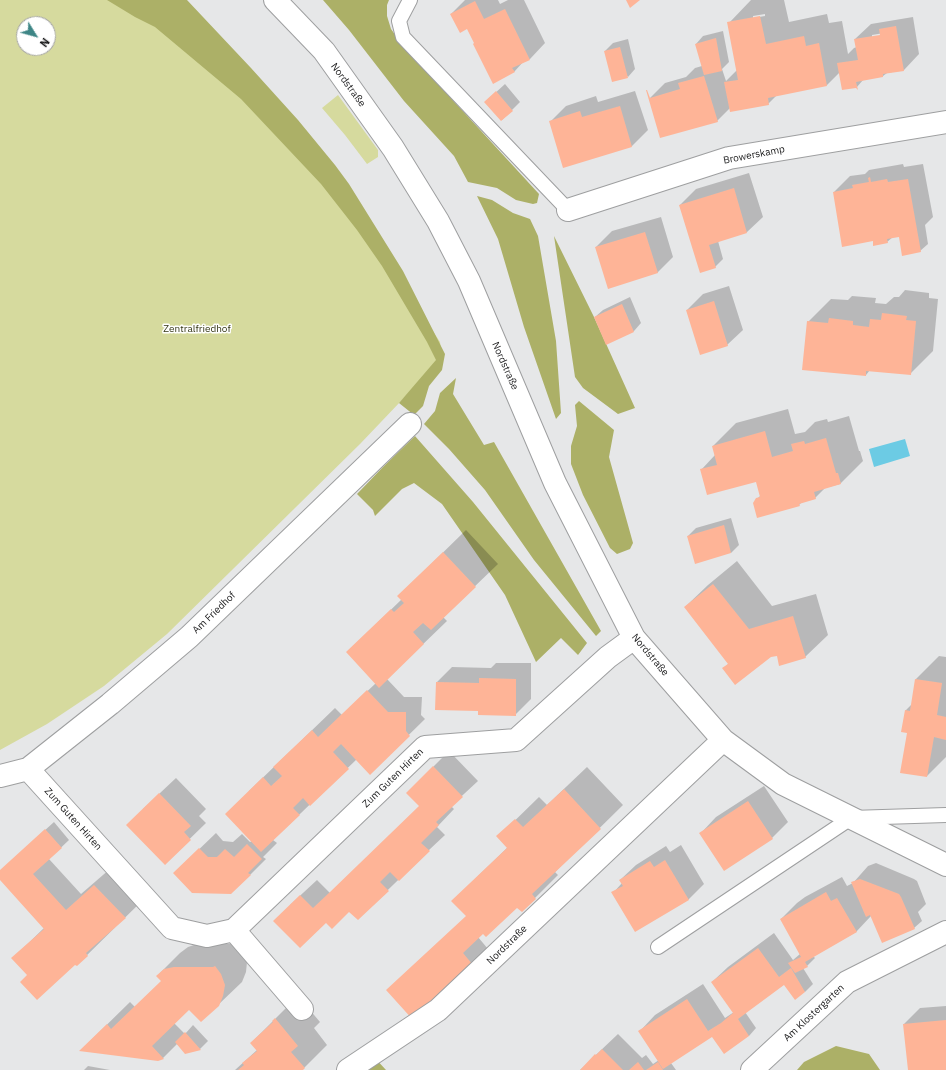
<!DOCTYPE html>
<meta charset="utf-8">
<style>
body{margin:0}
#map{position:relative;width:946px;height:1070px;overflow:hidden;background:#e6e7e8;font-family:"IBM Plex Sans",sans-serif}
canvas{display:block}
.north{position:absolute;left:16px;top:16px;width:40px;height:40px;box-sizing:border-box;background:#fff;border:1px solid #a3a3a4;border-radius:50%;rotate:127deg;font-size:11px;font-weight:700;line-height:16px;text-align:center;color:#1a1a1b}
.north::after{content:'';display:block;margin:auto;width:14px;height:18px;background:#3e8686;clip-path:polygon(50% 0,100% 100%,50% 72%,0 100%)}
</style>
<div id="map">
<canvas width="946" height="1070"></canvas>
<div class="north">N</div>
</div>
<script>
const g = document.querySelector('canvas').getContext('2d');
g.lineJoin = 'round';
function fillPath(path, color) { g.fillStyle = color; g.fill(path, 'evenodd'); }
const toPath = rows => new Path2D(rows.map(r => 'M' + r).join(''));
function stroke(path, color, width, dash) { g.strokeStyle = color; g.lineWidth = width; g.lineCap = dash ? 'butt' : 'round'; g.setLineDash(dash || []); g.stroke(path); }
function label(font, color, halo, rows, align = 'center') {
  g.font = font + ' "IBM Plex Sans",sans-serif'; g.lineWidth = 3; g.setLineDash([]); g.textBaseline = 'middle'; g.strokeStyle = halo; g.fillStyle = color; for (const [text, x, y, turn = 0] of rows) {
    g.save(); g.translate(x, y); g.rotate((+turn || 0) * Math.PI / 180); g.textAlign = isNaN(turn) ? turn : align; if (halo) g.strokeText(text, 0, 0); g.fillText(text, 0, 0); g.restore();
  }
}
const green = toPath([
 [0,0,184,0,299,127,440,342,442,358,360,444,167,634,104,686,47,724,0,750],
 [24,24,48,24,48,48,24,48],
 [338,95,378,150,378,157,367,164,345,135,322,108]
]);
const forest = toPath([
 [107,0,187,0,251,68,298,120,335,165,349,184,403,271,445,354,442,370,429,386,423,406,414,415,399,403,436,360,427,342,382,266,357,230,321,184,241,99,155,27,135,17],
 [323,0,389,0,387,5,387,16,391,29,403,46,539,194,537,203,533,204,516,200,497,188,468,182,454,156,404,101,349,30],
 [477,196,492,200,513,213,530,219,538,236,556,341,561,413,556,419,524,327,498,239],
 [554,236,594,317,635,408,618,414,583,388,575,377],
 [456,378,453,394,484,445,494,442,601,631,596,636,534,560,485,490,449,449,424,424,435,411,440,393],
 [579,401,614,430,609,457,633,543,630,549,617,554,610,548,583,495,571,464,571,446,577,426,575,405],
 [415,436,473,502,587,643,578,655,561,638,536,662,505,595,442,504,414,483,402,489,375,516,373,510,357,494,383,467],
 [836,1046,869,1054,880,1070,797,1070,804,1062],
 [374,1057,386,1070,361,1070]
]);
const water = toPath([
 [905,439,910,456,874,467,869,449]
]);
const shadow = toPath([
 [465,0,498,0,500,4,508,0,524,0,545,43,530,59,524,61,514,72,475,43,468,28,451,14],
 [751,0,784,0,789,22,827,14,829,23,842,21,848,54,854,48,857,47,855,39,871,24,913,17,919,54,904,70,887,73,883,76,863,80,857,87,840,72,827,85,777,95,768,104,730,108,717,121,649,99,665,83,686,77,695,68,702,66,696,44,703,36,723,31,729,62,722,69,726,81,737,70,729,23],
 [765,14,765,16,753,18,753,16],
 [884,33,885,35,872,37,872,35],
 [628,39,635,69,628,77,605,51,613,43],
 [505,84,520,102,502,120,493,95],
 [635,91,648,130,632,146,564,167,550,122,566,106,596,96,598,102],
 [903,164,904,167,923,164,933,217,925,225,928,244,920,251,900,236,893,237,887,242,874,240,834,192,850,176,865,174,869,170],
 [749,173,763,217,747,232,718,241,723,259,715,267,680,205,696,189],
 [661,217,673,257,657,273,596,247,612,231],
 [729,286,743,330,727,345,687,310,703,294],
 [905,290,929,293,929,298,938,299,933,351,910,374,870,370,866,375,808,322,831,299,848,300,852,296,876,298,875,303,886,304,894,297,899,297],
 [630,297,641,323,634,331,606,343,595,317,603,310],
 [788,409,795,434,805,432,815,422,827,419,828,422,849,416,859,451,860,451,863,461,840,484,825,488,815,498,802,502,799,505,757,499,761,495,757,481,701,470,715,455,713,446,736,423],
 [731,518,739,545,731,553,688,536,696,528],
 [466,530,498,564,443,617,447,621,387,679,404,697,422,697,421,715,425,719,370,773,357,759,273,840,277,843,263,857,266,859,250,875,190,858,216,833,223,841,233,842,242,834,250,842,252,841,249,791,335,708,342,715,376,683,370,630,402,599,422,573],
 [737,561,772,606,816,594,828,635,805,657,777,654,724,668,729,663,685,607,708,585],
 [939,656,946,657,946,757,927,776,908,732,905,711,912,704,916,679],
 [496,663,531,663,531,699,515,715,479,710,437,682,452,667,491,668],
 [449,751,478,781,451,806,454,809,437,827,445,835,429,850,358,919,349,911,326,922,290,905,317,880,330,893,420,806,423,777],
 [587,767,623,805,555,872,558,875,535,898,517,906,478,937,488,949,473,964,388,990,467,916,476,878,508,847,498,837,539,797,547,805],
 [176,778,206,809,199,816,206,823,165,863,143,809],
 [764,786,788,822,772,838,701,833,716,817],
 [54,822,69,840,49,859,81,894,118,862,148,895,77,965,75,963,28,975,13,958,44,928,0,879,0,871],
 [681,845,704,884,688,900,613,893,622,883,620,880,636,865,666,846,670,852],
 [876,863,914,879,917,881,926,904,918,912,922,921,914,928,871,916,856,932,813,956,815,958,807,966,803,968,813,984,805,992,784,983,745,1012,756,1028,749,1036,712,1036,671,1063,676,1070,580,1070,618,1034,642,1058,646,1055,653,1064,659,1060,640,1031,655,1015,703,984,725,1018,734,1012,712,982,728,967,774,933,793,960,800,954,781,919,797,903,805,897,842,877,847,886,853,883,868,866],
 [197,944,237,944,247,962,246,972,242,982,218,1005,189,1008,174,1023,185,1034,193,1025,208,1041,200,1049,186,1053,177,1044,163,1058,158,1060,81,1050,130,1002,135,1007,162,981,157,976,180,953,188,947],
 [298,996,320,1022,314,1028,327,1045,302,1070,235,1070,257,1050,251,1043],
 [946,1006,946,1070,909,1070,904,1024,920,1008],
 [88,1066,110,1070,84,1070]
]);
const building = toPath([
 [626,0,640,0,630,8],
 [475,1,484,19,505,9,530,60,512,68,515,72,493,84,473,44,474,43,467,29,460,33,450,14],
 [760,16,766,44,804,36,806,46,819,43,827,86,768,98,769,105,730,112,724,82,738,80,727,22],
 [896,26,904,71,883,74,883,77,856,82,858,90,856,88,842,90,837,63,858,60,854,39,880,35,879,29],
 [716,38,722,71,704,75,695,44],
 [620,47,628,78,612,82,604,51],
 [704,76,718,122,660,138,646,90,647,90,650,98,680,89,678,83],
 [496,91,513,111,501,121,484,102],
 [620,106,632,147,563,168,549,121,580,111,582,117],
 [870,177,871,182,887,179,888,182,908,179,921,252,902,256,899,237,887,239,888,243,873,246,873,241,842,247,833,192,853,188,852,185,869,182,868,178],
 [734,188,747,233,709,245,716,268,700,273,679,205],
 [645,232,658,273,608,289,595,247],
 [714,301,728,346,700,355,686,310],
 [622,304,634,332,606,345,594,317],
 [882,313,907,316,906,320,916,321,911,375,866,371,866,376,802,370,807,321,828,323,829,318,853,321,853,325,869,327,870,319,881,320],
 [765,431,772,457,793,451,791,444,804,441,805,444,826,438,836,473,838,473,841,484,814,492,816,499,799,504,800,506,757,518,753,503,756,498,760,497,756,482,707,495,700,469,717,465,712,446],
 [724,525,731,553,695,564,687,536],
 [443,552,476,587,431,630,423,623,413,632,424,644,379,688,346,652,391,609,394,612,404,603,397,596],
 [713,584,749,629,793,616,806,658,779,666,777,656,771,657,735,685,722,668,728,664,684,607],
 [479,678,516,679,516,716,478,715,478,711,435,710,436,682,479,683],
 [915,679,942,683,937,715,946,717,946,740,934,737,927,777,900,773,907,733,901,732,905,710,910,711],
 [367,690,388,712,406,712,406,731,410,736,370,775,341,744,333,752,349,769,310,806,303,798,293,808,300,815,261,852,225,814,263,777,271,786,282,776,273,767,312,730,318,737],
 [433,766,463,797,436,822,439,825,421,843,430,851,399,881,390,872,380,882,389,891,358,920,349,912,332,929,326,923,300,948,273,921,300,895,313,908,330,892,419,806,406,793],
 [564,789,601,829,532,894,536,899,522,912,517,908,486,937,483,934,463,953,473,965,414,1021,386,990,466,916,451,901,507,848,496,836,515,819,523,827],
 [159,793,191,826,184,832,191,840,165,865,126,825],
 [748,801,773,839,724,871,699,833],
 [45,829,62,848,33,874,66,910,94,885,126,918,86,953,88,956,77,966,75,965,37,1000,20,982,27,975,11,958,44,929,0,880,0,870],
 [247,844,262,859,248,873,251,875,231,894,192,893,173,873,199,848,208,857,217,857,225,849,234,857],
 [665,860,689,900,635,932,611,892,623,886,619,880,650,861,654,867],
 [860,879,899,894,901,897,915,929,882,943,870,915,866,917,851,882],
 [826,892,831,901,837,898,857,932,805,962,808,967,795,973,788,963,801,957,780,919],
 [758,948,779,977,791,968,805,992,795,1000,784,985,738,1019,749,1036,724,1054,712,1037,663,1069,638,1031,687,999,708,1031,721,1023,733,1013,711,982],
 [215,966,221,974,225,985,223,996,219,1006,201,1022,189,1010,152,1046,164,1059,158,1061,79,1051,107,1024,111,1029,161,981,156,976,164,969,174,967,213,967],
 [275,1018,298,1046,291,1052,305,1068,303,1070,238,1070,244,1065,242,1063,257,1051,250,1043,273,1022,272,1021],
 [946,1020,946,1070,908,1070,903,1024],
 [185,1032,201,1050,185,1054,175,1042],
 [602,1049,623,1070,580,1070,595,1054,596,1055],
 [638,1062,644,1070,629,1070],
 [658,1062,663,1070,646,1070]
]);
const service = toPath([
 [410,0,399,21,403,37,568,210],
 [658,947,851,818,946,815]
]);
const minor = toPath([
 [275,0,324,51,393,148,438,221,469,281,555,483,634,638,723,740,783,784,946,865],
 [568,210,729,158,946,122],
 [28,769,172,928,207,936,234,930,425,747,516,740,608,657,634,638],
 [0,776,28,769,110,704,189,637,410,424],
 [234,930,302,1009],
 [348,1070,438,1010,723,740],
 [752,1070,847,982,946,932]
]);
const streetNames = [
 ["Nordstraße",348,85,54],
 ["Browerskamp",754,155,-11],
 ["Nordstraße",505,366,66],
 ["Am Friedhof",214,613,-44],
 ["Nordstraße",650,655,50],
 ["Zum Guten Hirten",393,778,-44],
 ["Zum Guten Hirten",73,819,48],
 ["Nordstraße",507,945,-44],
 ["Am Klostergarten",814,1013,-43]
];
const parkNames = [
 ["Zentralfriedhof",197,329]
];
fillPath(green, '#d6da9e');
fillPath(forest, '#acb067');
fillPath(water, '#6ccbe4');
fillPath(shadow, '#0003');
fillPath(building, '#feb497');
stroke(service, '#9e9fa0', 16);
stroke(minor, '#9e9fa0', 24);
stroke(service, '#fff', 14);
stroke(minor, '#fff', 22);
label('10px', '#1a1a1b', '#fff', streetNames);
label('10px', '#333514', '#fff', parkNames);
</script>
